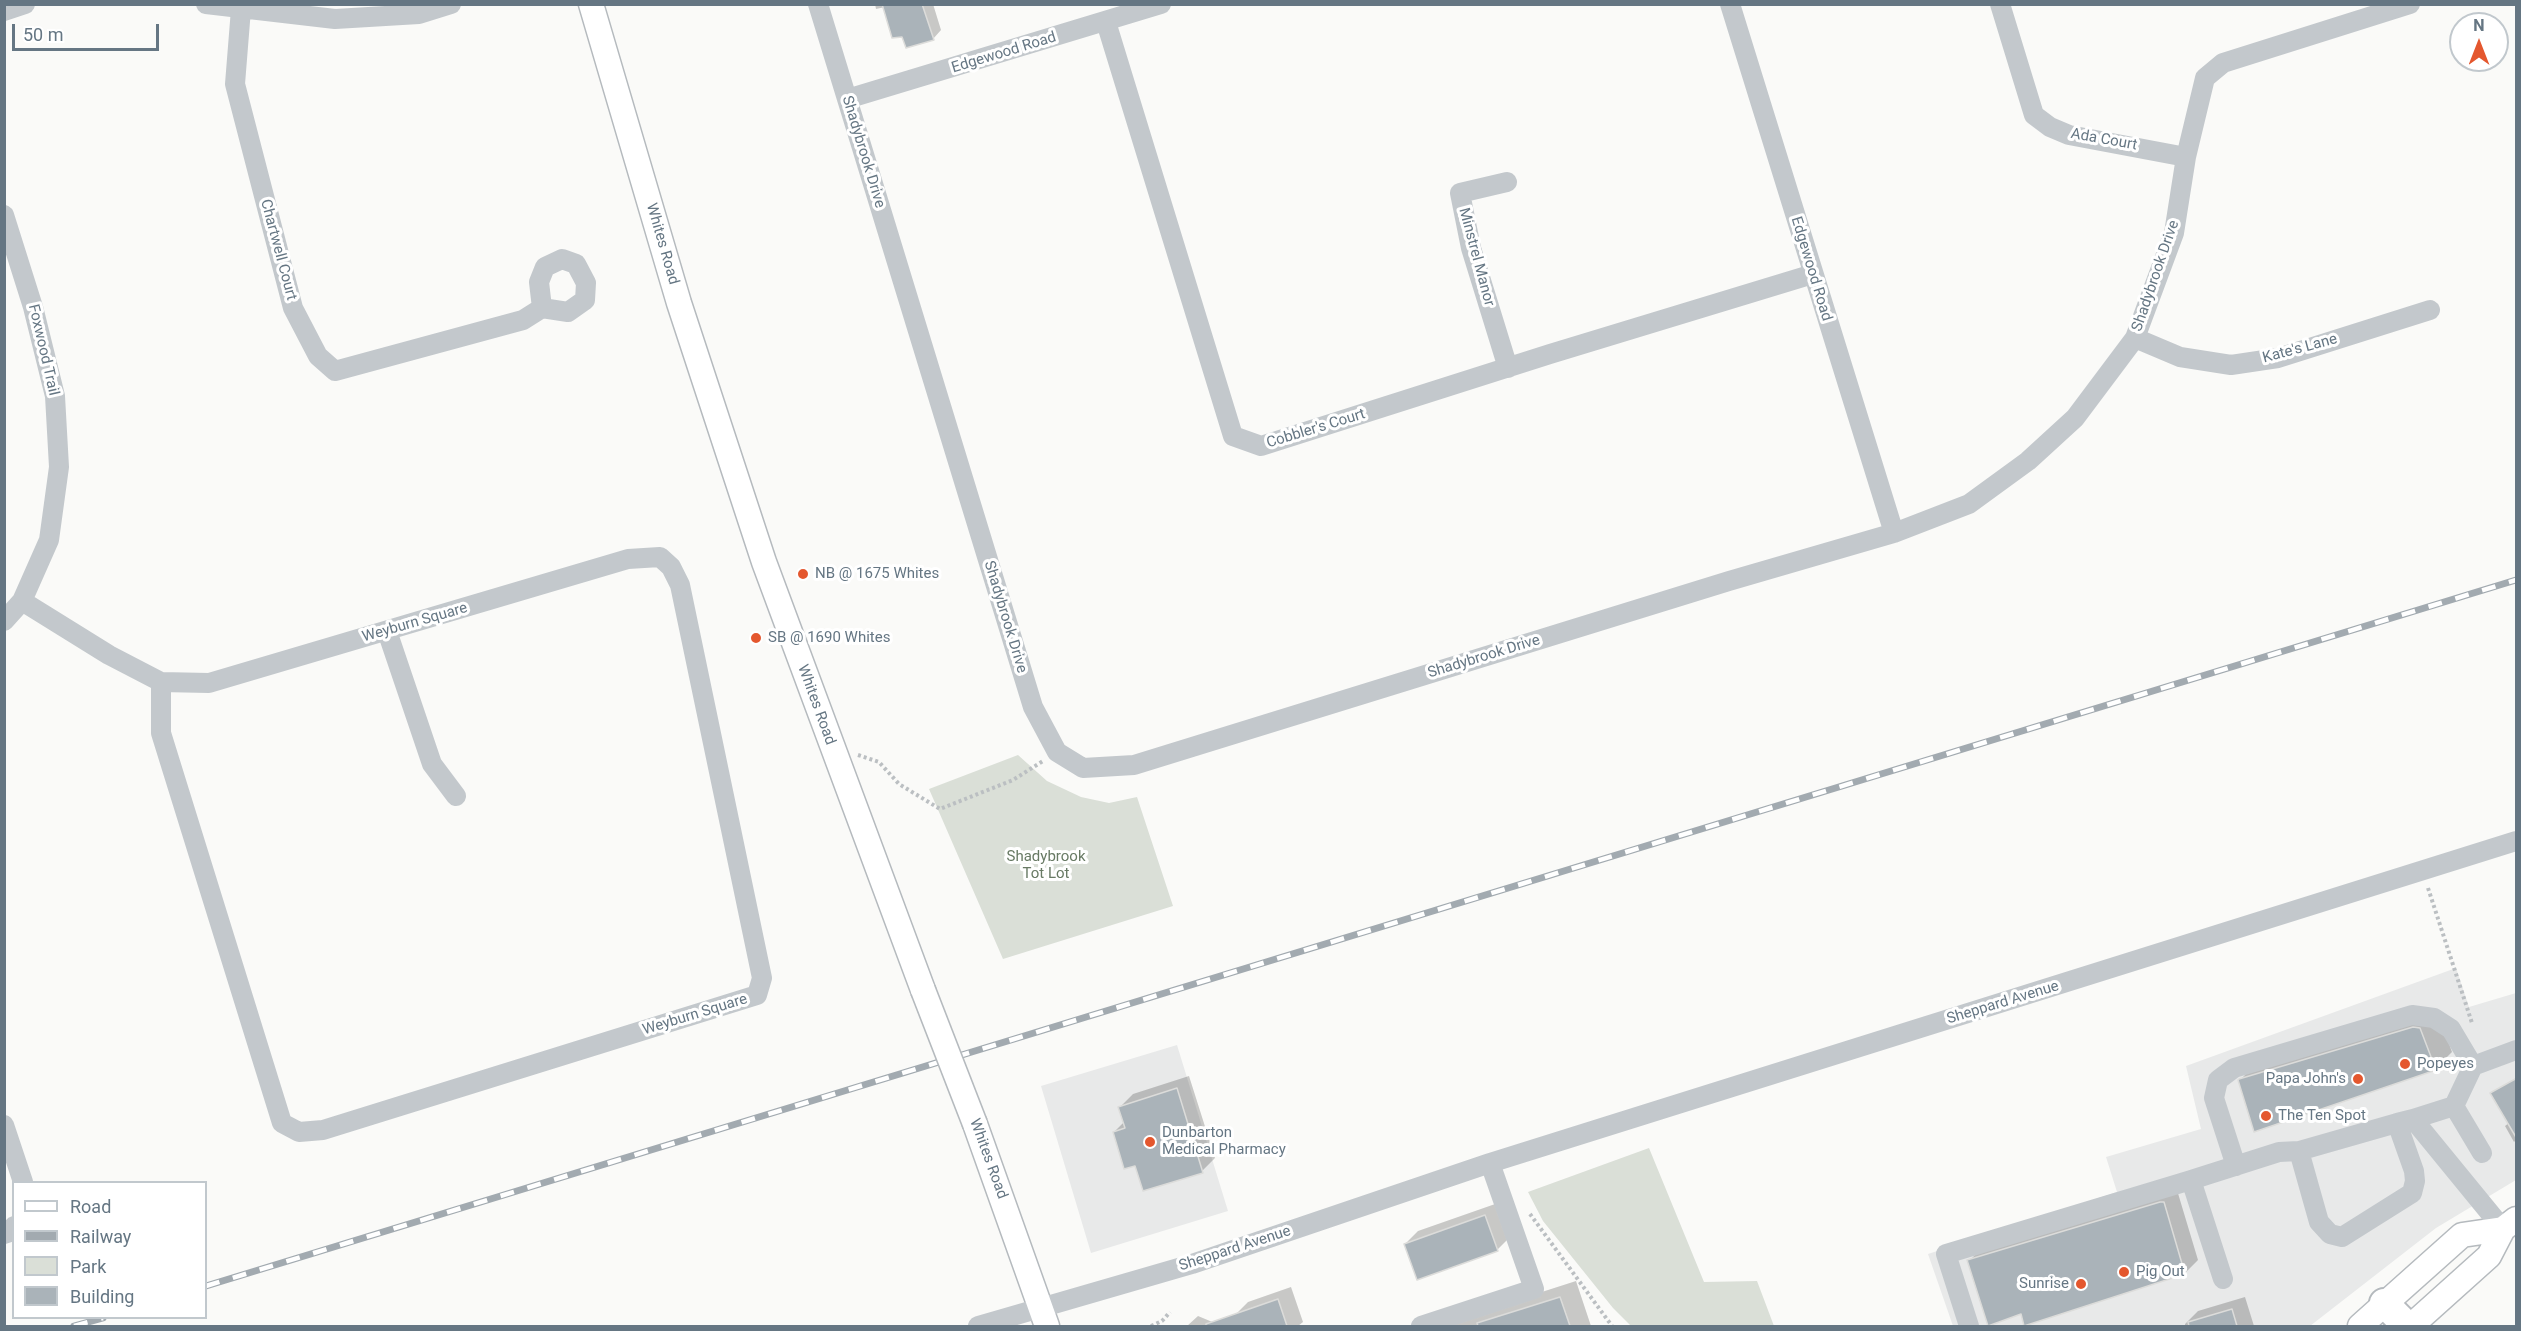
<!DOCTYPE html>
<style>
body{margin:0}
#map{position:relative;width:2521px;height:1331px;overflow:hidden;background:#fafaf8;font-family:Roboto,sans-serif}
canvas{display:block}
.frame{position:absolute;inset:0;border:6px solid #657683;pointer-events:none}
.legend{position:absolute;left:12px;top:1181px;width:195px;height:138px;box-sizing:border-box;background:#fff;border:2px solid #c1c8cd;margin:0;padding:8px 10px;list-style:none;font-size:18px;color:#657683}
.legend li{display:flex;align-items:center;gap:12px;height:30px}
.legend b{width:30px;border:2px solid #c1c8cd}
.north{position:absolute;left:2449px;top:12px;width:60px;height:60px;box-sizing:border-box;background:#fff;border:2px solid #c1c8cd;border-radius:50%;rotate:0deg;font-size:16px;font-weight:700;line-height:24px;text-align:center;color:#657683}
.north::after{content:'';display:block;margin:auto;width:21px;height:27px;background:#e4572e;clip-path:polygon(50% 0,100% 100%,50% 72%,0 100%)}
.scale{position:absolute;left:12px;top:24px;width:147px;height:27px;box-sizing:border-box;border:3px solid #657683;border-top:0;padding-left:8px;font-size:18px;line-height:21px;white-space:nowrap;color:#657683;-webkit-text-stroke:4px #fff;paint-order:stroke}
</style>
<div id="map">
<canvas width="2521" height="1331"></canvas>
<div class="frame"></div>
<ul class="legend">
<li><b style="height:8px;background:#fff"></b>Road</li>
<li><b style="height:8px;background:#a2aab0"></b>Railway</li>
<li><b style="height:16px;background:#dadfd7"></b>Park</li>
<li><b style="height:16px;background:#aab3b9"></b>Building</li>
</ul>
<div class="north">N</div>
<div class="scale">50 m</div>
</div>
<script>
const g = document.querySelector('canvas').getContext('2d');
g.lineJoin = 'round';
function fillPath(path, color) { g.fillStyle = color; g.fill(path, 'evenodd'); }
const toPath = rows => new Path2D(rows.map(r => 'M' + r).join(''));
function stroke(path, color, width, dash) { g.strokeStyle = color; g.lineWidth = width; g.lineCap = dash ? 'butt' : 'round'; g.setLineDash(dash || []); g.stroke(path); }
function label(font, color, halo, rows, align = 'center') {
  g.font = font + ' Roboto,sans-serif'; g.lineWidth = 6; g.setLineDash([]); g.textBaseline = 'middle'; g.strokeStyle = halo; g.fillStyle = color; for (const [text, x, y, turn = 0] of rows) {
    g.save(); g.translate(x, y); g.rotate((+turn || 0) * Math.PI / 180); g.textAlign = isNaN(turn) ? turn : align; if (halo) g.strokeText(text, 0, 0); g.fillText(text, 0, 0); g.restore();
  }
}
const built = toPath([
 [2456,968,2469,1007,2516,993,2516,1180,2436,1228,2310,1326,1953,1326,1928,1254,2117,1192,2106,1157,2201,1129,2186,1066],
 [1177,1045,1228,1211,1091,1253,1041,1086]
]);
const green = toPath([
 [1018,755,1047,781,1081,797,1109,803,1137,797,1173,906,1003,959,929,789],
 [1649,1148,1704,1282,1757,1281,1774,1326,1631,1326,1613,1308,1543,1221,1528,1192]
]);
const shadow = toPath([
 [875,4,933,4,941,30,933,39,885,7,876,9],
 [2437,1011,2452,1052,2435,1069,2239,1081,2258,1062],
 [1189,1076,1215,1158,1202,1171,1136,1164,1114,1132,1124,1122,1120,1107,1133,1094],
 [2516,1078,2516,1140,2514,1142,2505,1126,2509,1123,2492,1094],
 [2177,1190,2198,1260,2185,1273,2022,1312,1969,1261,1982,1248],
 [1498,1203,1510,1237,1497,1250,1405,1244,1418,1231],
 [1576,1281,1591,1326,1436,1326],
 [1291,1287,1303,1322,1298,1326,1238,1326,1235,1315,1248,1302],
 [2245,1297,2254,1326,2185,1326,2185,1324,2198,1311],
 [1198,1316,1222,1326,1187,1326]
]);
const building = toPath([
 [882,4,922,4,934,40,906,48,902,37,892,38,882,4],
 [2413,1027,2420,1028,2436,1070,2254,1132,2238,1080,2239,1079,2413,1027],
 [2517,1078,2517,1139,2490,1093,2517,1078],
 [1177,1088,1203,1173,1143,1191,1135,1166,1124,1169,1113,1132,1125,1128,1118,1107,1177,1088],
 [2160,1202,2164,1202,2185,1274,2024,1326,2021,1314,1988,1326,1967,1260,2160,1202],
 [1485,1215,1498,1251,1417,1280,1404,1244,1485,1215],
 [1560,1297,1570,1326,1478,1326,1477,1323,1560,1297],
 [1278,1299,1287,1326,1206,1326,1206,1324,1278,1299],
 [2232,1309,2237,1326,2189,1326,2188,1322,2232,1309]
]);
const path = toPath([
 [858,755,879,762,899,784,940,809,1013,780,1043,761],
 [2428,888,2472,1023],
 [1530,1214,1612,1326],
 [1151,1326,1162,1321,1170,1312]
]);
const minor = toPath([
 [206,4,335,19,419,14,451,4],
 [818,4,1033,707,1057,752,1083,768,1134,765,1729,581,1894,533,1969,504,2028,461,2075,418,2135,338,2174,233,2186,157,2205,78,2223,63,2410,4],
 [1730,4,1894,533],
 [2000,4,2034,115,2050,127,2069,135,2186,157],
 [241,9,235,84,293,308,318,356,335,371,523,320,542,308,568,312,585,300,586,283,576,264,562,259,545,267,539,282,542,308],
 [4,11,25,4],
 [1106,22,1233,436,1261,446,1550,354,1813,274],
 [847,99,1161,4],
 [1507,182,1460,193,1471,248,1508,368],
 [4,215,33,307,55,396,59,467,49,540,22,601,4,621],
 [2135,338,2180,357,2231,365,2278,358,2430,310],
 [22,601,109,655,161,682,209,683,628,559,660,557,671,567,680,585,762,978,757,995,323,1130,299,1132,282,1123,161,733,161,682],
 [387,631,432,764,456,796],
 [2413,1119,2454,1106],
 [2397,1123,2414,1171,2415,1181,2412,1193,2342,1237,2330,1234,2319,1222,2299,1151,2397,1123,2413,1119,2503,1229],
 [4,1125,23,1182],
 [2482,1153,2454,1106,2473,1066,2516,1050],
 [2236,1166,2214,1098,2218,1080,2234,1068,2412,1015,2434,1018,2451,1029,2473,1066],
 [2191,1180,2279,1152,2299,1151],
 [4,1234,10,1232,14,1226],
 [978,1326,1192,1264,1490,1163,2516,841],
 [1421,1326,1534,1289,1490,1163],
 [1969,1326,1946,1254,2191,1180,2223,1279]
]);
const major = toPath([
 [591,4,679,303,764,562,923,990],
 [975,1124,1047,1326],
 [2360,1326,2462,1235,2503,1229,2516,1219],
 [2411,1326,2489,1256,2503,1229]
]);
const highway = toPath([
 [2384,1303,2407,1326]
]);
const rail = toPath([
 [206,1286,2516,580],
 [74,1326,103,1318]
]);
const majorBridge = toPath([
 [923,990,975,1124]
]);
const markers = [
 [803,574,6,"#e4572e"],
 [756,638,6,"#e4572e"],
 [2405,1064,6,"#e4572e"],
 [2358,1079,6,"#e4572e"],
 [2266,1116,6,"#e4572e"],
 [1150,1142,6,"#e4572e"],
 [2124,1272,6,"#e4572e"],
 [2081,1284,6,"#e4572e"]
];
const streetNames = [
 ["Edgewood Road",1004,53,-17],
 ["Ada Court",2104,140,10],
 ["Shadybrook Drive",863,152,73],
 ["Whites Road",662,244,74],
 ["Chartwell Court",278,250,75],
 ["Minstrel Manor",1476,257,75],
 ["Edgewood Road",1811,269,73],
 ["Shadybrook Drive",2156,276,-71],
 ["Kate's Lane",2300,349,-15],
 ["Foxwood Trail",43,350,77],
 ["Cobbler's Court",1316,429,-17],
 ["Shadybrook Drive",1005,617,73],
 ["Weyburn Square",415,623,-16],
 ["Shadybrook Drive",1484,657,-17],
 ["Whites Road",816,705,70],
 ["Sheppard Avenue",2003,1003,-17],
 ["Weyburn Square",695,1015,-17],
 ["Whites Road",988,1159,70],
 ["Sheppard Avenue",1235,1249,-18]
];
const poiNames = [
 ["NB @ 1675 Whites",815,574],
 ["SB @ 1690 Whites",768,638],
 ["Popeyes",2417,1064],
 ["Papa John's",2346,1079,"right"],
 ["The Ten Spot",2278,1116],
 ["Dunbarton",1162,1133],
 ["Medical Pharmacy",1162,1150],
 ["Pig Out",2136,1272],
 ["Sunrise",2069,1284,"right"]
];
const parkNames = [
 ["Shadybrook",1046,857],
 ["Tot Lot",1046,874]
];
fillPath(built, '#e8e9e9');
fillPath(green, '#dadfd7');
fillPath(shadow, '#0003');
fillPath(building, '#aab3b9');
stroke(building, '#dcdcda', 1.5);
stroke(major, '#b5babe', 27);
stroke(highway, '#b4b9bd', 32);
stroke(path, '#bbbfc2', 4, [3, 3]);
stroke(minor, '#c3c8cc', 20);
stroke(major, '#fff', 24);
stroke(highway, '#fff', 28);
stroke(rail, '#a2aab0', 7);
stroke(rail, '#fff', 4.5, [14]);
stroke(majorBridge, '#b5babe', 27, []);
stroke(majorBridge, '#fff', 24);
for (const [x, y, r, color] of markers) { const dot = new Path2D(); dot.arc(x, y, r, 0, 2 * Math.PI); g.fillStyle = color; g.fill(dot); stroke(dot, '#fff', 2); }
label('15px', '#657683', '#fff', streetNames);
label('15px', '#657683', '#fff', poiNames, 'left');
label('15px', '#687a64', '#fff', parkNames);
</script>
